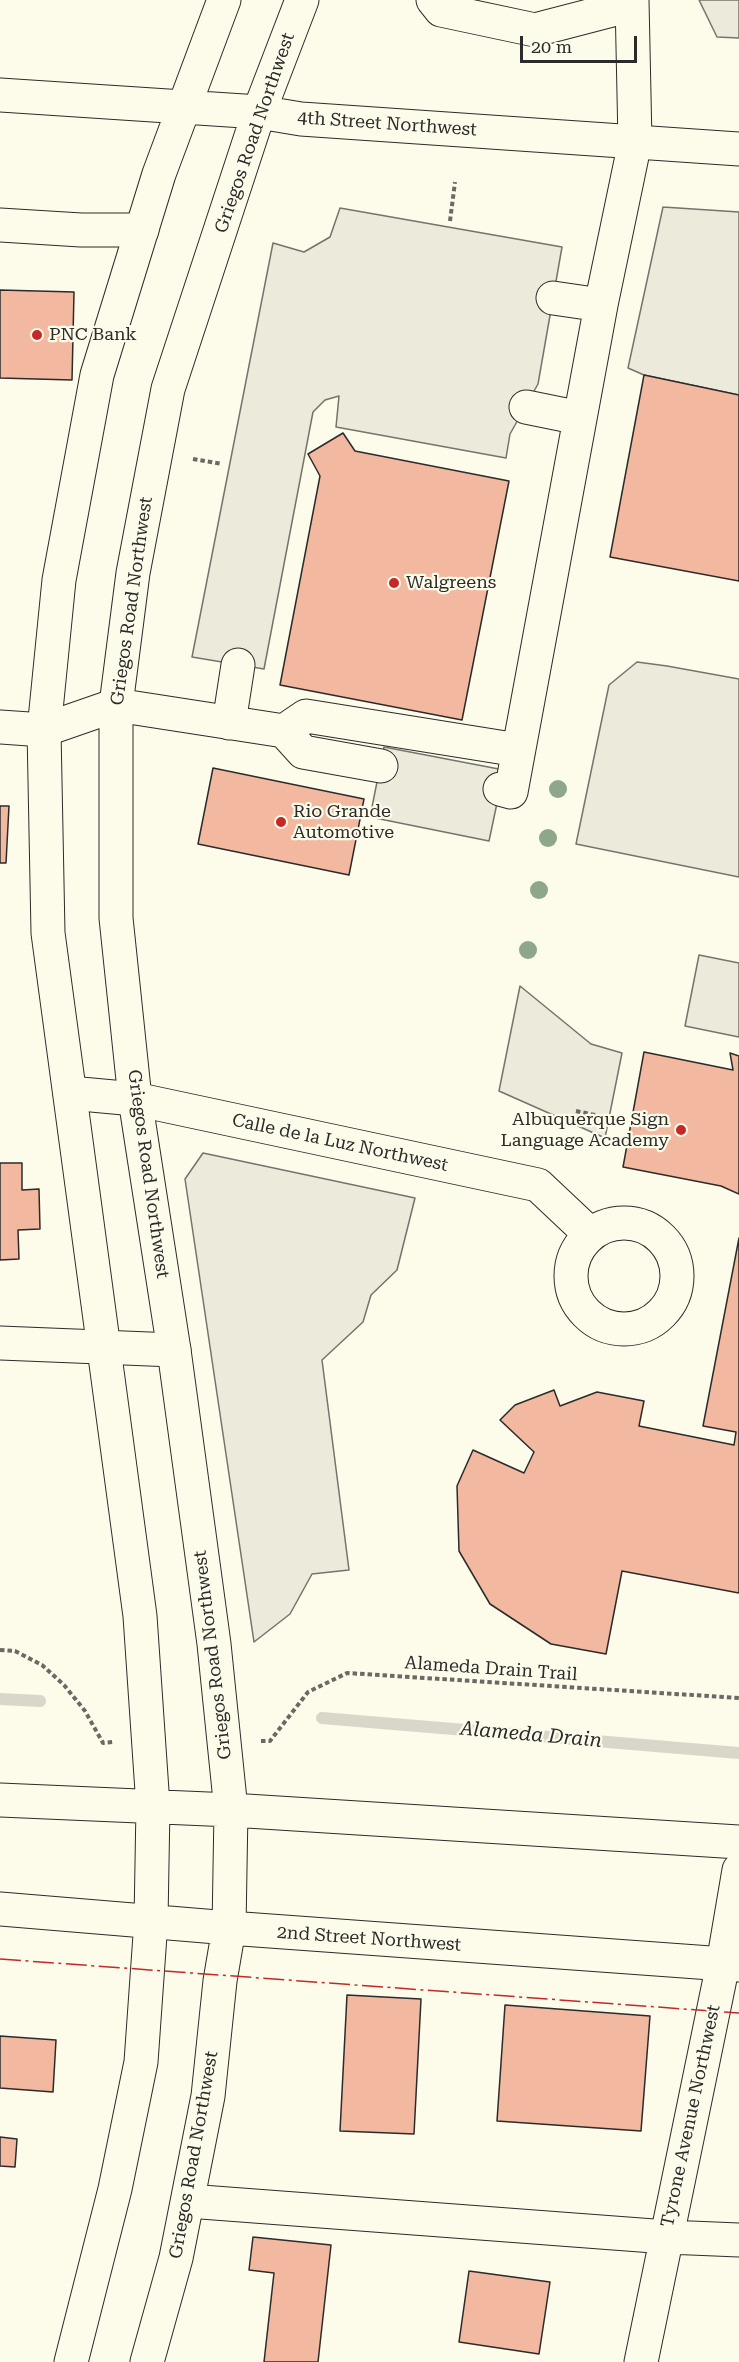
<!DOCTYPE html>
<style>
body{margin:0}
#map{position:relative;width:739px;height:2362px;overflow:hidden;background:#fdfbea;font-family:"Roboto Serif",serif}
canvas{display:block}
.scale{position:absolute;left:520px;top:36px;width:117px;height:27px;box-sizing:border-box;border:3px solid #2b2b2b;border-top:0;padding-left:8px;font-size:18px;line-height:21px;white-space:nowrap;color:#2b2b2b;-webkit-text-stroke:4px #fdfbea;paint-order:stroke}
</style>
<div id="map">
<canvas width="739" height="2362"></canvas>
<div class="scale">20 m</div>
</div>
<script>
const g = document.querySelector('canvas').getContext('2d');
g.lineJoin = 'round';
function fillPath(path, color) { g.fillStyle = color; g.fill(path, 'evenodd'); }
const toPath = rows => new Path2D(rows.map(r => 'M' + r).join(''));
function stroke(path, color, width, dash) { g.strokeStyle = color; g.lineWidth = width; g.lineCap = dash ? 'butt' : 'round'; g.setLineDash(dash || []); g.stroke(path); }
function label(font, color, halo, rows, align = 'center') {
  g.font = font + ' "Roboto Serif",serif'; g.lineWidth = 4.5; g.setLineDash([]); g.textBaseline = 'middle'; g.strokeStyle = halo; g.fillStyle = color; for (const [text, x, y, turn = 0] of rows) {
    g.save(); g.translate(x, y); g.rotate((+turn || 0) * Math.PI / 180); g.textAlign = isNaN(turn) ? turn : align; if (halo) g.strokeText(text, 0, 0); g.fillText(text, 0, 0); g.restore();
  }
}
const green = toPath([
 [637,662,667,666,739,679,739,877,576,844,609,685,637,662]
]);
const parking = toPath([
 [699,0,739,0,739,38,717,37,699,0],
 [663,207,739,212,739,395,644,375,628,368,663,207],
 [340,208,562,247,538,384,510,434,506,458,336,427,339,396,325,400,313,412,264,669,192,657,273,243,304,252,330,237,340,208],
 [384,747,504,770,489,841,370,817,384,747],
 [699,955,739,963,739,1037,685,1026,699,955],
 [520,986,591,1044,622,1053,605,1138,499,1091,520,986],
 [203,1153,415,1198,397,1270,371,1295,363,1322,322,1360,349,1570,312,1574,290,1614,254,1642,185,1179,203,1153]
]);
const stream = toPath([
 [0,1699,40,1701],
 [322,1718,739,1753]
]);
const building = toPath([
 [0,290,74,292,72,380,0,378,0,290],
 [644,375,739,395,739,581,610,557,644,375],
 [343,433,355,451,509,481,462,720,280,685,320,476,308,454,343,433],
 [213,768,364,799,349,875,198,844,213,768],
 [0,806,9,806,6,863,0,863,0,806],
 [644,1052,733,1070,730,1053,739,1056,739,1194,721,1186,623,1167,644,1052],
 [0,1163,22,1163,22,1190,39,1189,40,1229,18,1230,19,1259,0,1260,0,1163],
 [739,1238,739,1593,622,1571,606,1654,551,1644,490,1604,459,1551,457,1486,473,1450,524,1473,534,1452,500,1420,515,1405,554,1390,560,1406,597,1392,644,1401,639,1426,734,1445,736,1432,703,1426,739,1238],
 [347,1995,421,1999,414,2134,340,2131,347,1995],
 [505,2005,650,2016,641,2131,497,2121,505,2005],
 [0,2036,56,2040,53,2092,0,2088,0,2036],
 [0,2137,17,2139,15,2167,0,2166,0,2137],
 [253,2237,331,2245,318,2362,264,2362,274,2273,249,2270,253,2237],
 [469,2271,550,2282,539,2354,459,2342,469,2271]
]);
const path = toPath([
 [450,221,455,182],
 [193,459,222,464],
 [576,1111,614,1119],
 [0,1650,15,1651,42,1665,64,1685,85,1711,103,1743,113,1742],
 [261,1741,270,1741,308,1692,347,1673,739,1698]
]);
const minor = toPath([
 [433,0,441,10,535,30,631,5],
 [0,225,81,230,142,230],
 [553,298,601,305],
 [526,407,580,418],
 [229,723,238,665],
 [0,727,44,730,116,705,284,731,303,752,381,766],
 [284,731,306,716,518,750],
 [500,789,511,792,601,305,635,142,632,0],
 [70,1093,135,1099,538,1185,590,1234],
 '571 1276a53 53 0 1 1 106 0a53 53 0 1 1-106 0Z',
 [0,1343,174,1350],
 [188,2201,667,2237,739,2240],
 [641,2362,723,1964,739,1870]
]);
const major = toPath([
 [0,95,259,112,301,119,739,149],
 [0,1800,231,1810,739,1842],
 [0,1909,229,1928,739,1965],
 [71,2362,115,2189,141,2062,151,1921,153,1806,140,1616,48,933,44,730,59,580,97,375,159,174,224,0],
 [147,2362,176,2258,208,2096,220,1981,229,1928,231,1810,214,1644,174,1350,135,1099,116,918,116,705,133,573,168,389,259,112,302,0]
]);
const power = toPath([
 [0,1959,739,2013]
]);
const trees = [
 [558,789],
 [548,838],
 [539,890],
 [528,950]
];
const markers = [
 [37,335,6,"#c62828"],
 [394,583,6,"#c62828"],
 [281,822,6,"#c62828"],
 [681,1130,6,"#c62828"]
];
const streetNames = [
 ["4th Street Northwest",387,124,4],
 ["Griegos Road Northwest",255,133,-71],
 ["Griegos Road Northwest",132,601,-82],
 ["Calle de la Luz Northwest",340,1143,12],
 ["Griegos Road Northwest",148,1174,82],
 ["Griegos Road Northwest",213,1655,-97],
 ["Alameda Drain Trail",491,1669,4],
 ["2nd Street Northwest",369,1939,4],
 ["Tyrone Avenue Northwest",691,2116,-78],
 ["Griegos Road Northwest",194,2155,-80]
];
const poiNames = [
 ["PNC Bank",49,335],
 ["Walgreens",406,583],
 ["Rio Grande",293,812],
 ["Automotive",293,833],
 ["Albuquerque Sign",669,1120,"right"],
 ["Language Academy",669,1141,"right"]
];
const waterNames = [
 ["Alameda Drain",531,1735,5]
];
fillPath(green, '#ecebdb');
stroke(green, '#74746e', 1.5);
fillPath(parking, '#eceadb');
stroke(parking, '#74746e', 1.5);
stroke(stream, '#d8d7c9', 12);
fillPath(building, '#f2b8a0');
stroke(building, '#2b2b2b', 1.5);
stroke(minor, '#2b2b2b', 35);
stroke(major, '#2b2b2b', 35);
stroke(path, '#6a6964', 4, [4.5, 3]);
stroke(minor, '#fdfbea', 33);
stroke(major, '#fdfbea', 33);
stroke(power, '#c62828', 1.5, [21, 4.5, 3, 4.5]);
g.fillStyle = '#8ea78a';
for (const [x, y] of trees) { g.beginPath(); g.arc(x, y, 9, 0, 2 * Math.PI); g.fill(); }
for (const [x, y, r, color] of markers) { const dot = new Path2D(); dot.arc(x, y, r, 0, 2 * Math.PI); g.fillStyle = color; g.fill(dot); stroke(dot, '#fdfbea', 2); }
label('18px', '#2b2b2b', '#fdfbea', streetNames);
label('18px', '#2b2b2b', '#fdfbea', poiNames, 'left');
label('italic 20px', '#2b2b2b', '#fdfbea', waterNames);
</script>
